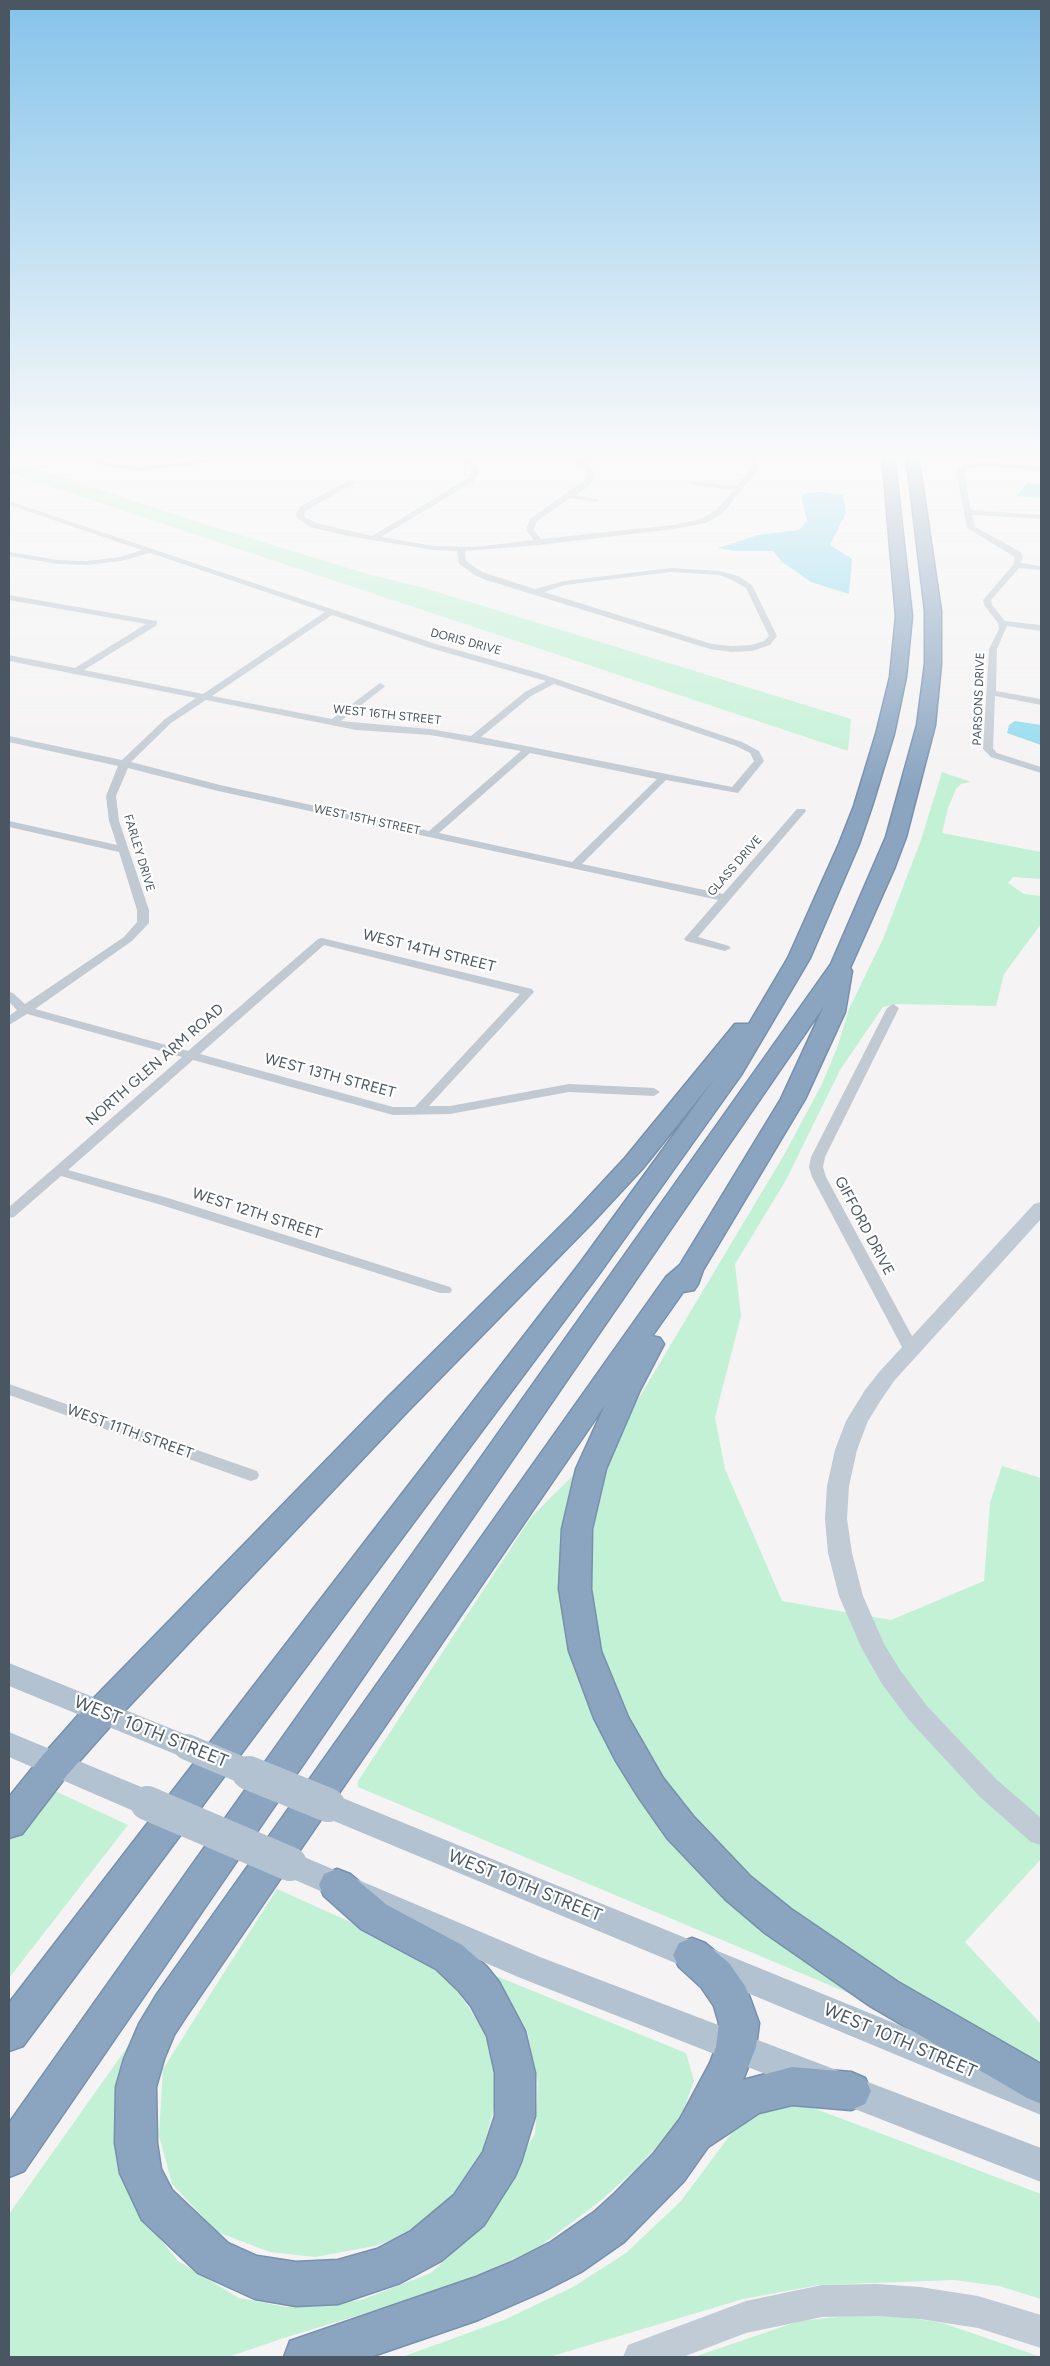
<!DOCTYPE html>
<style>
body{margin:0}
#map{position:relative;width:1050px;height:2366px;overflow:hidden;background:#f5f3f3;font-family:Figtree,sans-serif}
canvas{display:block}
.frame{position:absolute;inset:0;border:10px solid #4a5661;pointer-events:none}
</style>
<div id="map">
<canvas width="1050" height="2366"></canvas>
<div class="frame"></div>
</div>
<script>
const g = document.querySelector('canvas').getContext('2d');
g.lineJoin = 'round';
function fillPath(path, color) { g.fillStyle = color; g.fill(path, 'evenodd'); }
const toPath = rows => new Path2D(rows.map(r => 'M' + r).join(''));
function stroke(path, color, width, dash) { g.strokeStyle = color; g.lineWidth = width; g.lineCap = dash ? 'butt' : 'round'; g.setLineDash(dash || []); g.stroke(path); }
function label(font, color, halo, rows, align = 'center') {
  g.font = font + ' Figtree,sans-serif'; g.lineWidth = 4.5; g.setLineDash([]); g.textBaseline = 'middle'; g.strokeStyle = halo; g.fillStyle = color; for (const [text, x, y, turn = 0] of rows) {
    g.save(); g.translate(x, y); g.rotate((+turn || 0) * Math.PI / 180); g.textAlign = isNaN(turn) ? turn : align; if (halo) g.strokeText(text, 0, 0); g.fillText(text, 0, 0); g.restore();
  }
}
const green = toPath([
 [9,460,198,522,371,575,421,587,851,719,848,751,9,473],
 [942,772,971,782,961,784,956,789,948,808,942,833,1041,852,1041,879,1013,877,1008,883,1024,894,1041,896,1041,924,1004,974,996,1006,897,1004,883,1007,840,1070,786,1180,735,1264,741,1316,715,1417,725,1469,782,1601,891,1620,984,1581,990,1503,1002,1466,1041,1478,1041,1859,965,1942,1041,2024,1041,2074,358,1787,358,1781,532,1516,621,1428,784,1155,822,1084,837,1048,849,1009,883,939,921,840],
 [53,1790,128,1825,9,1978,9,1840],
 [277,1889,426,1956,445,1972,490,2040,496,2101,481,2155,463,2188,429,2226,375,2246,315,2257,270,2252,217,2232,172,2184,159,2135,163,2069],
 [486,1972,686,2053,694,2081,679,2122,636,2169,599,2202,535,2250,441,2290,284,2338,228,2357,9,2357,9,2214,133,2039,115,2105,114,2132,120,2170,139,2213,178,2261,239,2298,287,2307,361,2300,431,2273,475,2232,535,2134,538,2083,527,2030,503,1989],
 [792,2100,1041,2194,1041,2299,999,2286,954,2280,819,2285,743,2299,549,2357,402,2357,504,2320,573,2287,626,2253,681,2201,742,2119],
 [846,2316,898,2316,943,2323,1041,2357,694,2357,799,2321]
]);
const water = toPath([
 [1027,483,1041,484,1041,498,1017,496],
 [820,492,843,495,846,513,830,545,852,559,849,594,811,582,782,562,773,551,735,551,718,548,758,535,799,530,807,521,801,496,806,493],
 [1015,721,1041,725,1041,745,1007,733,1009,725]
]);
const street = toPath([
 [71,454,82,454,115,464,139,467,257,454,282,454,139,471,114,468,71,454],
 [455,454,463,454,476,464,479,472,474,481,381,537,433,546,475,547,534,540,526,530,530,519,586,479,587,473,584,468,563,454,571,454,580,460,618,454,632,455,586,463,595,473,594,479,588,487,576,495,601,500,597,502,570,498,536,522,534,530,541,539,674,525,701,519,716,510,734,490,694,485,690,483,691,481,737,486,751,469,751,462,739,454,748,454,757,459,759,469,722,514,706,523,674,529,540,545,465,551,466,561,482,572,535,589,564,581,671,568,720,571,738,576,752,585,777,636,770,645,752,651,731,652,710,649,486,580,476,576,459,564,457,551,433,550,348,536,310,527,297,518,296,513,301,506,350,480,354,482,353,484,307,510,304,513,305,517,316,523,372,536,468,478,471,472,470,467,455,454],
 [671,572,719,575,732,580,746,588,769,636,764,641,751,645,731,646,712,644,544,592,565,585,671,572],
 [987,462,1041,467,1041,471,987,466,970,468,964,473,971,510,1041,515,1041,519,972,515,975,527,1021,552,1023,557,1021,563,1041,566,1041,570,1019,568,991,600,992,605,1005,621,1041,625,1041,631,1007,626,997,649,996,691,1041,699,1041,705,995,696,993,748,997,753,1041,767,1041,773,991,757,983,749,989,649,999,629,998,623,984,605,983,600,1013,565,1015,557,967,528,956,472,965,464,987,462],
 [9,501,436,644,539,673,742,742,759,751,764,761,738,793,666,780,582,864,723,894,797,809,805,809,806,811,698,937,729,946,731,948,725,951,686,941,684,939,718,900,218,791,128,768,116,796,119,821,149,910,149,923,132,941,35,1009,188,1051,318,939,322,938,532,989,534,992,429,1106,450,1106,569,1084,654,1088,660,1092,654,1096,569,1092,450,1114,393,1115,193,1060,68,1170,168,1198,450,1287,452,1290,450,1293,440,1293,158,1204,61,1176,14,1217,9,1218,9,1207,182,1057,27,1014,9,1025,9,1016,17,1010,9,1002,9,992,13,993,25,1004,124,937,137,922,137,910,119,852,9,827,9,821,117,845,109,821,106,796,118,766,9,742,9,736,122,760,165,719,196,698,9,661,9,655,75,668,146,624,9,600,9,595,157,621,157,625,84,670,203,694,325,612,150,553,121,561,87,565,58,564,9,556,9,552,58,560,87,561,120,557,142,550,9,505,9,501],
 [332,615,430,648,546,681,525,692,471,736,430,729,341,721,383,688,385,686,380,683,332,719,212,696,332,615],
 [554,684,736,746,750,753,754,761,732,787,481,737,531,696,554,684],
 [206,700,356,730,430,735,521,751,429,831,220,785,131,762,171,723,206,700],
 [530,753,657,779,572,862,439,833,530,753],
 [324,945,520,994,415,1107,393,1107,200,1054,324,945],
 [893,1004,899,1008,825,1157,823,1167,826,1177,919,1349,916,1353,911,1354,906,1353,903,1349,812,1177,809,1167,811,1157,887,1008,893,1004],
 [9,1384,257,1471,259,1475,257,1479,251,1481,245,1479,9,1395,9,1384]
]);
const secondary = toPath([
 [1018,454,1041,454,1041,460,1023,457,1018,454],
 [1041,1202,1041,1219,894,1381,881,1400,868,1421,857,1450,849,1486,847,1519,852,1553,863,1596,884,1644,900,1670,927,1706,997,1780,1041,1818,1041,1845,1031,1842,979,1796,909,1720,882,1684,861,1647,839,1596,828,1553,825,1519,827,1486,835,1450,846,1421,865,1390,880,1371,1034,1204,1041,1202],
 [877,2284,920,2287,978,2296,1041,2315,1041,2348,978,2328,920,2319,877,2316,822,2317,746,2333,683,2357,623,2357,628,2345,746,2301,822,2285,877,2284]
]);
const primary = toPath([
 [9,1663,197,1739,202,1747,197,1755,187,1759,9,1686,9,1663],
 [9,1732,158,1794,162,1803,158,1812,147,1815,136,1812,9,1757,9,1732],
 [328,1792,1041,2083,1041,2115,317,1814,313,1805,317,1796,328,1792],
 [290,1851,540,1957,1041,2148,1041,2182,518,1977,279,1873,275,1864,279,1855,290,1851]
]);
const highway = toPath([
 [882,454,894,454,912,616,906,677,894,734,872,806,859,844,810,958,741,1075,599,1274,23,2046,9,2051,9,2003,581,1262,715,1078,643,1168,591,1224,407,1412,114,1722,67,1775,22,1834,9,1838,9,1797,43,1755,90,1702,387,1398,573,1214,625,1158,735,1024,749,1024,788,958,839,844,854,806,876,734,890,677,896,616,882,454],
 [906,454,918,454,941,611,941,664,935,725,906,837,894,869,850,968,852,971,845,1012,805,1099,703,1270,698,1284,694,1290,683,1292,652,1336,660,1338,664,1344,640,1390,606,1469,592,1529,591,1589,601,1651,628,1717,663,1778,693,1816,751,1877,791,1909,898,1982,1041,2064,1041,2104,1027,2098,870,2006,765,1933,725,1899,667,1838,639,1798,616,1761,594,1718,569,1651,559,1589,562,1529,576,1469,605,1405,185,2018,174,2035,164,2059,156,2087,157,2143,161,2169,172,2190,228,2243,257,2256,296,2262,338,2260,377,2249,411,2231,454,2195,483,2152,495,2116,495,2073,487,2036,471,2006,459,1991,436,1969,361,1929,324,1896,319,1885,324,1874,337,1869,350,1874,387,1905,462,1945,487,1967,499,1982,525,2031,535,2073,535,2116,521,2162,515,2176,484,2225,441,2261,400,2283,338,2304,296,2306,255,2299,198,2273,142,2220,120,2173,115,2143,116,2087,124,2059,139,2024,157,1994,666,1277,680,1265,781,1099,824,1006,24,2171,9,2177,9,2123,831,964,886,837,917,725,925,664,925,611,906,454],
 [692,1938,705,1943,729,1963,745,1986,750,1998,759,2023,756,2047,743,2080,792,2067,851,2072,865,2078,871,2091,865,2104,851,2110,792,2105,759,2113,708,2147,684,2181,624,2242,581,2272,542,2292,478,2320,370,2357,284,2357,290,2341,476,2277,512,2262,551,2242,594,2212,615,2193,654,2153,680,2119,710,2063,716,2047,719,2023,714,2006,701,1987,679,1967,673,1955,679,1943,692,1938]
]);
const primaryBridgeFar1 = toPath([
 [187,1747,252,1774]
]);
const primaryBridge = toPath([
 [249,1773,328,1805],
 [147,1803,290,1864]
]);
const farStreetnames = [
 ["DORIS DRIVE",466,642,15],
 ["PARSONS DRIVE",979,699,-88],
 ["WEST 16TH STREET",387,715,6],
 ["WEST 15TH STREET",367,820,12],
 ["FARLEY DRIVE",139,853,73],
 ["GLASS DRIVE",735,866,-49]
];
const streetNames = [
 ["WEST 14TH STREET",429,951,14],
 ["NORTH GLEN ARM ROAD",155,1065,-41],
 ["WEST 13TH STREET",330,1076,15],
 ["WEST 12TH STREET",257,1214,18],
 ["GIFFORD DRIVE",864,1226,62],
 ["WEST 11TH STREET",130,1432,20]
];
const nearStreetnames = [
 ["WEST 10TH STREET",151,1732,22],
 ["WEST 10TH STREET",525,1886,22],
 ["WEST 10TH STREET",900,2041,23]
];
fillPath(green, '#c3f1d5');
fillPath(water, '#90daee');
stroke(highway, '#7690ad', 3);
fillPath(street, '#c1cad2');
fillPath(secondary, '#c1cbd6');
fillPath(primary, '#b3c2d1');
fillPath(highway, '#8ba5c1');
stroke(primaryBridgeFar1, '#b3c2d1', 26);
stroke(primaryBridge, '#b3c2d1', 34);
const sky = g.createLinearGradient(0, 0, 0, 786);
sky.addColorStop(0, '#85c3ea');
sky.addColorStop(0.58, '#fafafa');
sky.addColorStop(1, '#fafafa00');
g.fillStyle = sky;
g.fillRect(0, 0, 1050, 786);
label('12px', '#4a5661', '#fff', farStreetnames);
label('15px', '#4a5661', '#fff', streetNames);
label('18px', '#4a5661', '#fff', nearStreetnames);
</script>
